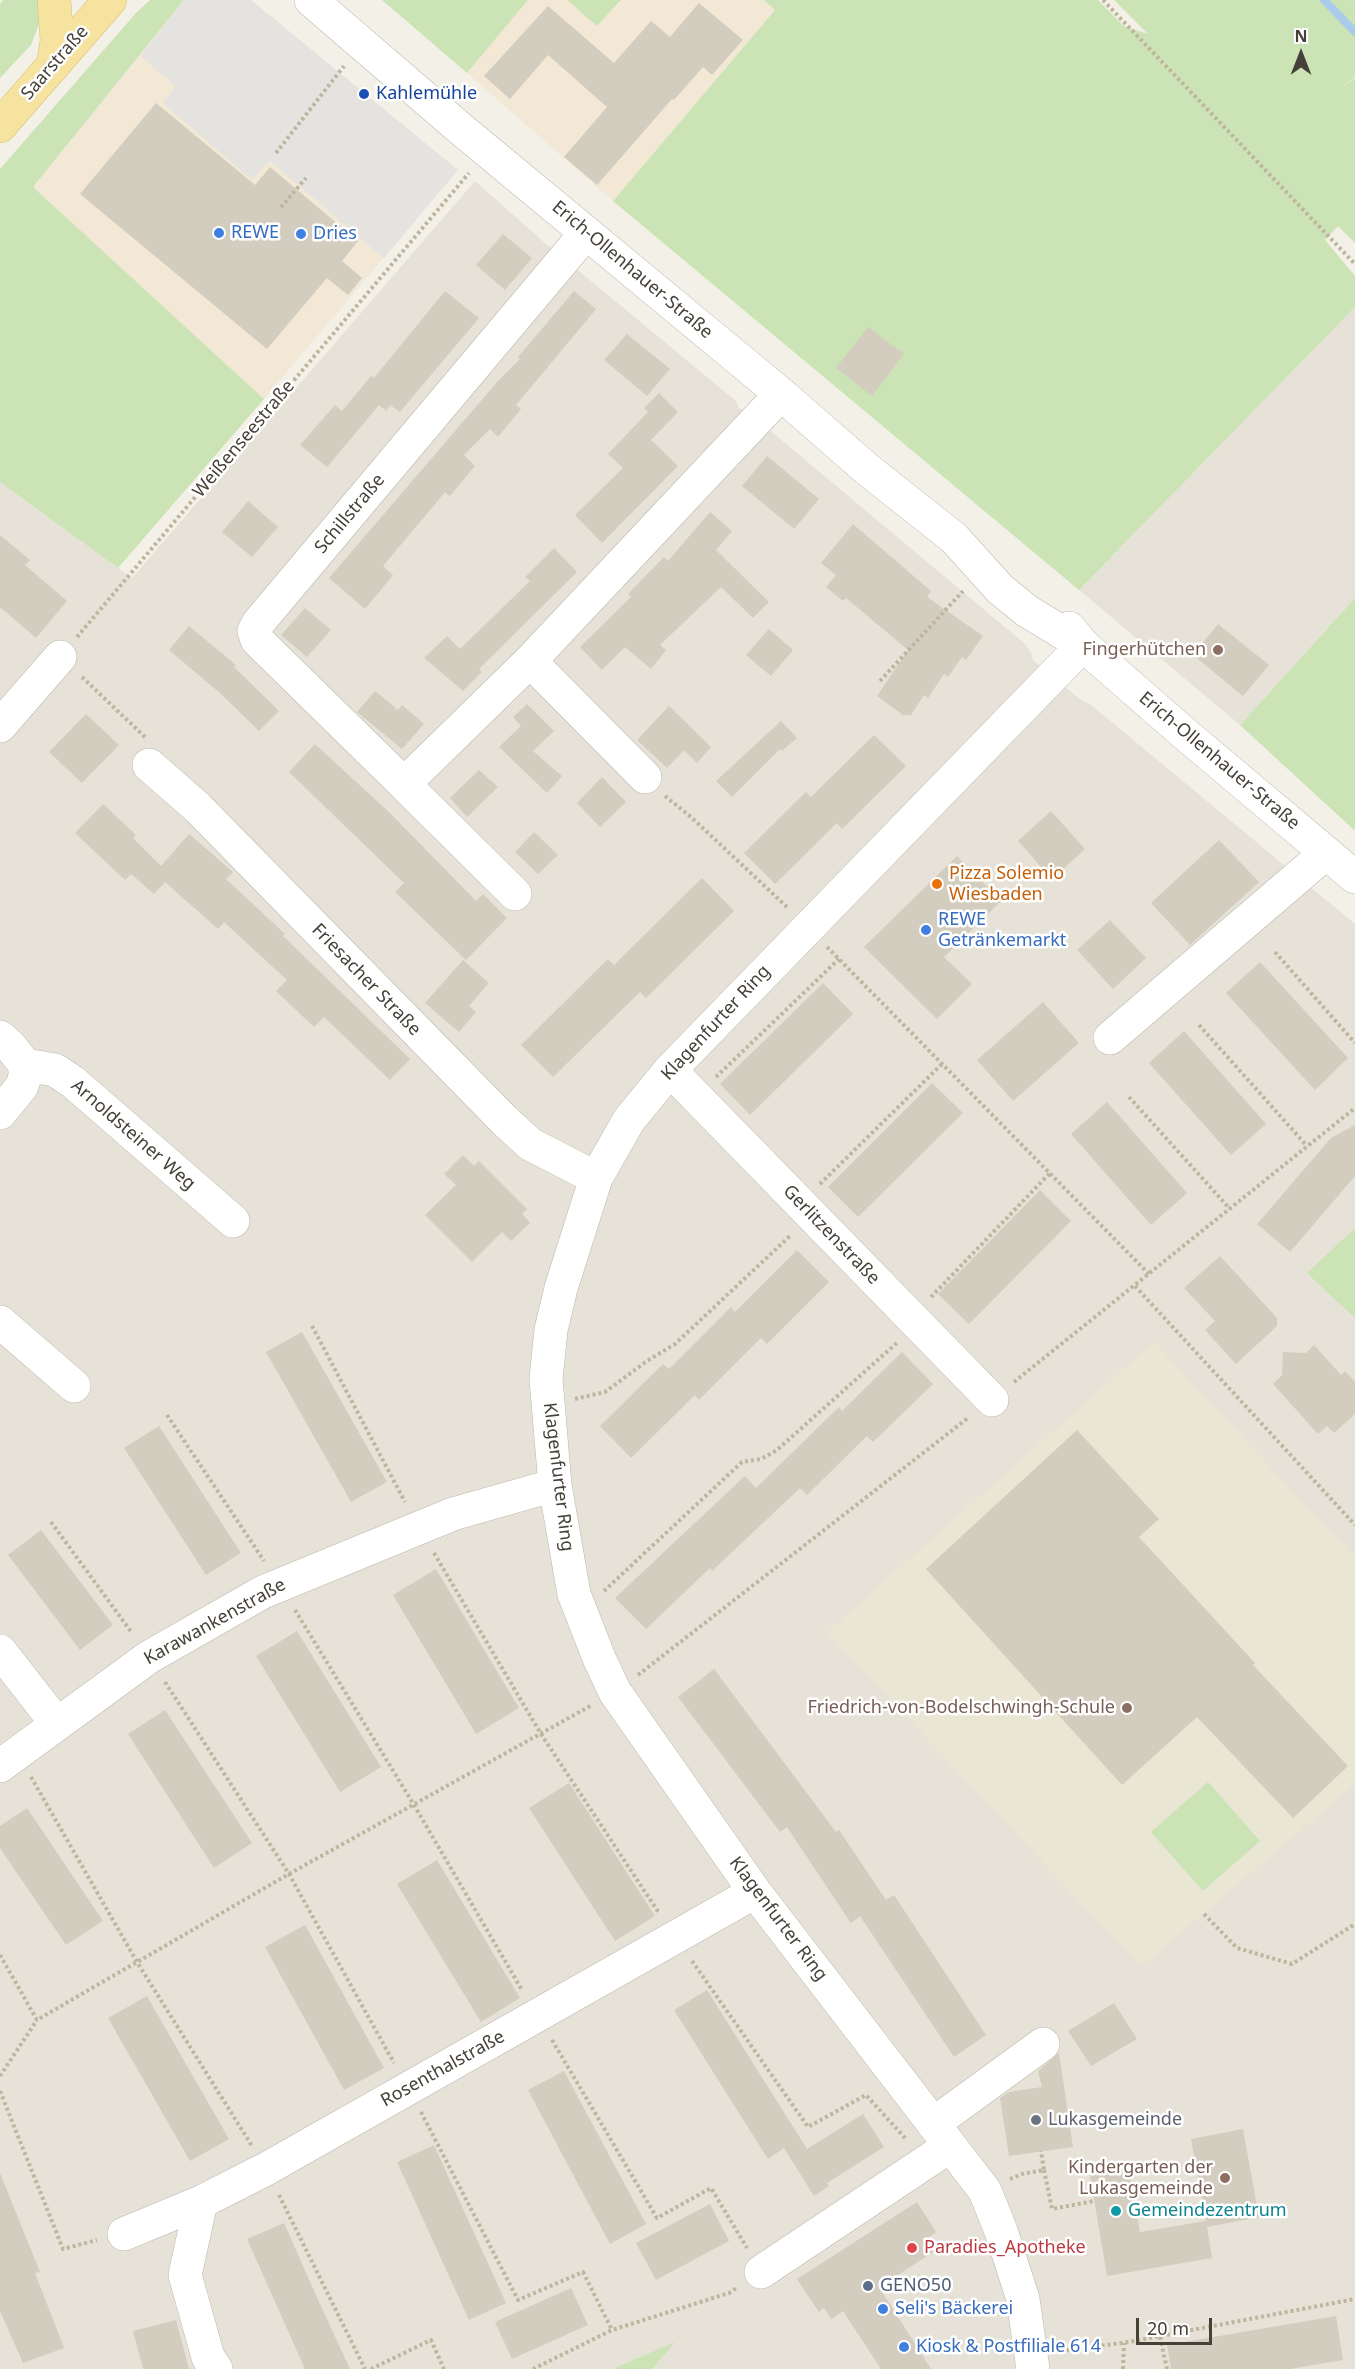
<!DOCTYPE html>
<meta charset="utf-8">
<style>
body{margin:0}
#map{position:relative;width:1355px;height:2369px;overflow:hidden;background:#f3f0e8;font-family:"Noto Sans",sans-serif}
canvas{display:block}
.north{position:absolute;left:1271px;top:24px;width:60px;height:60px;-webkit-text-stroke:4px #fff;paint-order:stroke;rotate:0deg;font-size:16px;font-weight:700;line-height:24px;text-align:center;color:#454138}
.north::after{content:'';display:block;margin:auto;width:21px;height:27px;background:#454138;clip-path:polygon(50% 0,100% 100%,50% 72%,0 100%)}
.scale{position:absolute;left:1136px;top:2318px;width:76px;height:27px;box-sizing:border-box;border:3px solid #454138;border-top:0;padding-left:8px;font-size:18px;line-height:21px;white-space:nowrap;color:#454138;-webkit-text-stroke:4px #fff;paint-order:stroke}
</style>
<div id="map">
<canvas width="1355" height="2369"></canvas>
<div class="north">N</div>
<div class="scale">20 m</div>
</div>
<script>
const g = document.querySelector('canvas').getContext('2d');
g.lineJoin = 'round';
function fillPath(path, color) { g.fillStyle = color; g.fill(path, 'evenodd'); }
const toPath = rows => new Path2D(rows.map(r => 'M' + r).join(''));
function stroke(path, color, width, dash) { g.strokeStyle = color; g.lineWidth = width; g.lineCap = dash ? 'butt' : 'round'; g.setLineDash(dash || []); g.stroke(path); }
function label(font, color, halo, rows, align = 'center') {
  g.font = font + ' "Noto Sans",sans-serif'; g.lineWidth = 5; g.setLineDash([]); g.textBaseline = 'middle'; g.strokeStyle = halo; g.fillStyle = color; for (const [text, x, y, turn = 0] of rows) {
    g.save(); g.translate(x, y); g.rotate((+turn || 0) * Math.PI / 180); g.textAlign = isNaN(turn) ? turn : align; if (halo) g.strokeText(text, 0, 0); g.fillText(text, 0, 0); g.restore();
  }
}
const residential = toPath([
 [475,181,545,243,736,401,739,408,773,433,1024,643,1031,652,1033,660,1082,701,1090,704,1355,924,1355,2369,0,2369,0,482,132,578],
 [1355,307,1355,598,1240,725,1079,590]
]);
const commercial = toPath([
 [184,0,251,0,458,170,264,399,33,187],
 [528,0,567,0,597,26,622,0,764,0,775,10,613,201,467,73]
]);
const education = toPath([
 [1154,1342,1355,1558,1355,1784,1141,1967,827,1632]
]);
const green = toPath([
 [3,0,42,0,39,24,31,45,0,78,0,4],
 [150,0,184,0,33,187,264,399,118,568,0,482,0,169,136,13],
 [382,0,528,0,467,73],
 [567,0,621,0,597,26],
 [764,0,1098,0,1124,26,1148,34,1114,0,1355,0,1355,77,1335,91,1355,78,1355,243,1338,226,1325,240,1355,276,1355,307,1079,590,613,201,775,10],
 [1355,598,1355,829,1354,830,1240,725],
 [1355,1228,1355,1318,1307,1273],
 [1208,1782,1260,1841,1203,1891,1151,1832],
 [675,2342,652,2369,613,2369]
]);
const parking = toPath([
 [184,0,251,0,458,170,384,258,270,161,252,180,163,103,176,86,141,56]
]);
const stream = toPath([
 [1324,0,1355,32]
]);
const building = toPath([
 [699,3,743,40,712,75,703,67,674,100,672,99,597,185,564,157,607,107,548,55,510,99,484,76,548,6,614,63,651,21,670,37],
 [156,103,255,185,270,167,358,241,342,261,362,278,348,295,327,278,267,349,80,194],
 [503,234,532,258,505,290,476,265],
 [445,291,479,318,400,412,390,405,386,411,379,405,327,467,300,445,335,405,342,411,371,376,374,378],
 [574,291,596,309,516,405,521,409,498,437,490,429,464,455,475,466,450,496,445,492,383,566,393,575,365,609,329,578,498,381,520,359,518,357],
 [868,327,904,354,872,396,836,368],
 [627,334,670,369,647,396,604,360],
 [659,393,678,412,651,440,678,466,602,543,575,515,623,468,608,454,648,412,644,408],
 [767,456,819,499,794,529,742,486],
 [248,501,278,527,252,557,222,532],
 [710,512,732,531,716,550,769,602,753,618,721,587,660,645,666,650,651,669,625,647,602,670,580,647,631,597,628,594,664,557,668,561],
 [853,524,931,591,927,597,983,636,966,660,962,657,948,677,944,674,928,698,924,695,911,715,903,715,877,696,908,650,846,598,843,601,826,587,836,575,821,563],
 [0,535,30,560,25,565,67,601,36,638,0,607],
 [554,548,577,572,479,669,482,672,463,691,424,658,447,636,460,649,530,581,525,577],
 [305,608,331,630,307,657,281,635],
 [1218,624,1269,665,1243,696,1193,655],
 [189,626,236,665,234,667,279,711,259,731,220,693,169,650],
 [769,629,793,650,771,676,746,655],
 [375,691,398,710,402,705,424,724,402,749,357,712],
 [527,704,554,731,533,751,562,776,547,793,499,747,521,726,513,717],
 [669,706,711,747,697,763,684,750,667,768,637,740],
 [86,714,119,745,82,783,49,752],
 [781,721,797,738,782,751,780,749,732,797,716,781],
 [874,735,906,766,842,829,837,823,775,884,744,853,806,792,811,797],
 [315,744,390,813,476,901,483,894,507,918,466,960,395,892,404,883,289,772],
 [479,770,498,787,467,817,450,798],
 [602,777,626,802,600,827,577,803],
 [103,804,136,835,133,838,161,866,189,834,233,872,226,879,285,934,283,936,410,1059,390,1080,324,1017,314,1027,276,991,287,980,224,922,218,929,165,882,154,894,131,874,125,880,75,833],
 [1051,811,1085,849,1052,879,1018,841],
 [534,832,558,855,538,874,515,852],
 [1219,840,1259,882,1190,945,1151,903],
 [957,856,1001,901,944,957,972,984,937,1019,864,947],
 [702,878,734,911,646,998,640,992,553,1077,521,1045,608,959,614,965],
 [1110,920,1146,958,1113,989,1077,950],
 [463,960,489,983,469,1006,476,1012,459,1032,425,1003],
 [1260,962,1348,1058,1315,1090,1226,993],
 [823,983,853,1014,750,1115,720,1084],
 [1043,1002,1079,1043,1013,1101,977,1060],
 [1184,1031,1266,1124,1231,1155,1149,1063],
 [932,1083,963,1113,858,1217,828,1187],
 [1107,1102,1187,1193,1151,1225,1071,1134],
 [1355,1125,1355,1176,1290,1252,1257,1224,1331,1138],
 [463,1155,474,1166,479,1161,527,1209,522,1214,530,1223,511,1241,502,1232,472,1262,425,1215,456,1185,444,1174],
 [1040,1190,1071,1221,969,1324,938,1294],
 [797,1250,829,1282,767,1344,761,1338,699,1400,695,1395,631,1458,600,1426,663,1364,669,1369,731,1307,735,1312],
 [1220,1256,1277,1318,1277,1326,1236,1364,1205,1330,1215,1321,1184,1288],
 [302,1332,387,1482,351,1502,266,1352],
 [1314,1345,1341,1375,1345,1371,1355,1382,1355,1414,1334,1433,1327,1426,1318,1434,1273,1384,1282,1375,1283,1352,1306,1353],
 [902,1352,933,1384,873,1442,867,1436,807,1495,800,1488,712,1571,710,1568,646,1629,615,1598,745,1476,756,1488,839,1407,842,1411],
 [159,1426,241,1553,206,1575,124,1448],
 [1077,1430,1159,1519,1139,1537,1255,1663,1253,1665,1348,1766,1293,1818,1197,1717,1122,1785,926,1569],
 [41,1530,113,1625,80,1650,8,1555],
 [436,1569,519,1708,476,1734,393,1595],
 [297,1631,381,1767,340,1792,256,1656],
 [714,1669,836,1832,839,1830,886,1900,894,1895,986,2035,954,2057,860,1916,851,1923,787,1827,780,1832,678,1697],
 [165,1710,252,1843,214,1868,128,1734],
 [569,1783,655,1916,615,1941,529,1808],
 [27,1808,103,1921,66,1945,0,1848,0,1826],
 [437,1860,520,1998,481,2022,397,1884],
 [305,1925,384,2068,344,2090,265,1947],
 [707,1990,807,2149,863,2114,884,2147,827,2183,829,2186,814,2196,784,2148,768,2159,674,2010],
 [147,1996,229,2139,190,2161,108,2018],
 [1114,2003,1137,2039,1091,2066,1068,2031],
 [1059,2053,1073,2147,1009,2156,1000,2098,1009,2092,1042,2087,1038,2071],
 [564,2071,646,2224,610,2244,528,2090],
 [1243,2129,1259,2217,1207,2227,1212,2258,1107,2276,1089,2170,1128,2163,1140,2232,1206,2221,1191,2139],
 [434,2145,506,2303,469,2320,397,2162],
 [0,2173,40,2272,35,2273,64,2348,23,2363,0,2311],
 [917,2202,936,2232,929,2237,938,2249,879,2287,931,2369,881,2369,843,2311,831,2319,824,2308,819,2312,797,2279],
 [710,2204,729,2241,656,2280,636,2243],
 [284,2223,319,2302,350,2369,305,2369,247,2239],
 [571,2288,588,2325,512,2359,495,2322],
 [1336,2316,1343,2360,1290,2369,1171,2369,1167,2345],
 [176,2320,189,2369,143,2369,133,2331]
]);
const path = toPath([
 [1103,0,1355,264],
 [276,153,344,66],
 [281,207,306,178],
 [77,637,469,173],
 [82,677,146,738],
 [880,681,963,591],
 [665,796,691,817,788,908],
 [827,947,1149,1274],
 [1275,952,1355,1043],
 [1199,1025,1307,1146],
 [716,1077,839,959],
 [1129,1097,1230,1209],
 [820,1184,942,1064],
 [1135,1286,1355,1525],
 [931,1297,1050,1173],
 [312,1326,405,1502],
 [1014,1382,1355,1108],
 [575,1399,605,1392,647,1361,675,1344,791,1235],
 [167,1415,264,1561],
 [51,1522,132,1633],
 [434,1553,541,1734,659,1913],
 [604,1591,742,1462,761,1459,777,1450,898,1342],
 [295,1610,414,1805,522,1990],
 [638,1675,968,1418],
 [165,1682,289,1874,394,2063],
 [31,1777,137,1962,252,2146],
 [1204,1914,1237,1948,1292,1964,1355,1924],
 [0,1955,37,2020,289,1874,592,1705],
 [692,1961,808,2127,866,2095,906,2139],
 [552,2040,657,2218,711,2188,747,2248],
 [0,2076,37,2020],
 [0,2091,63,2249,97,2240],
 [421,2112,518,2300,583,2272,612,2330],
 [1044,2170,1052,2209,1094,2201],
 [1010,2179,1022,2174,1044,2170,1041,2151],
 [279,2195,365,2369],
 [1160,2337,1167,2369],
 [1060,2351,1129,2342,1355,2299],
 [371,2369,431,2340,444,2369],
 [533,2369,612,2330,729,2293,738,2287],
 [1123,2369,1124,2343]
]);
const minor = toPath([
 [311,0,462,130,781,394,868,470,954,538,1000,589,1027,611,1083,645],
 [586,233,259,622,254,631,257,640,404,784,530,661,781,394],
 [1069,628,1083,645,1185,734,1355,877],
 [530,661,645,777],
 [0,726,60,657],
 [149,765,198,808,505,1121,530,1144,596,1178],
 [404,784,515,894],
 [0,1037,11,1047,25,1065,25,1076,22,1086,0,1113],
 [1110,1038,1326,853],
 [25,1065,55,1070,73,1082,233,1221],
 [670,1070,992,1400],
 [0,1322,74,1386],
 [0,1651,57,1724],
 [0,1766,149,1657,263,1592,453,1514,555,1485],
 [933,2124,1043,2044],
 [201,2202,185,2275,208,2357,216,2369],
 [124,2234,201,2202,266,2169,755,1892],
 [761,2272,950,2146],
 [1033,2369,1023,2299,1001,2231,985,2191,755,1892,615,1692,599,1658,574,1594,555,1485,546,1379,551,1330,561,1288,596,1178,629,1120,670,1070,1083,645]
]);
const major = toPath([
 [53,66,57,41,54,0],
 [0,126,110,0]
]);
const markers = [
 [364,94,6,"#1a4fb4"],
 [219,233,6,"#3f7fe0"],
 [301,234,6,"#3f7fe0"],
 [1218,650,6,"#8d6e63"],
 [937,884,6,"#e8710a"],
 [926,930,6,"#3f7fe0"],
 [1127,1708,6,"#8d6e63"],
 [1036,2120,6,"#6b7280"],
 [1225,2178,6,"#8d6e63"],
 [1116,2211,6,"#0f9aa8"],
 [912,2248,6,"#e0444e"],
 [868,2286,6,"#5c6f8a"],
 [883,2309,6,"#3f7fe0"],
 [904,2347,6,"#3f7fe0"]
];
const streetNames = [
 ["Saarstraße",55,63,-49],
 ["Erich-Ollenhauer-Straße",632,270,40],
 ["Weißenseestraße",244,439,-50],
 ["Schillstraße",350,514,-50],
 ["Erich-Ollenhauer-Straße",1219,761,40],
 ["Friesacher Straße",366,980,46],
 ["Klagenfurter Ring",716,1023,-47],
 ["Arnoldsteiner Weg",133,1135,41],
 ["Gerlitzenstraße",831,1235,46],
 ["Klagenfurter Ring",558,1477,83],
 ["Karawankenstraße",215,1622,-29],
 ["Klagenfurter Ring",778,1919,53],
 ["Rosenthalstraße",443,2069,-29]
];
const transitNames = [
 ["Kahlemühle",376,94]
];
const shopNames = [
 ["REWE",231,233],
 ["Dries",313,234],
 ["REWE",938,920],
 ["Getränkemarkt",938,941],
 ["Seli's Bäckerei",895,2309],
 ["Kiosk & Postfiliale 614",916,2347]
];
const educationNames = [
 ["Fingerhütchen",1206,650],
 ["Friedrich-von-Bodelschwingh-Schule",1115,1708],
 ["Kindergarten der",1213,2168],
 ["Lukasgemeinde",1213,2189]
];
const foodNames = [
 ["Pizza Solemio",949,874],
 ["Wiesbaden",949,895]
];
const worshipNames = [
 ["Lukasgemeinde",1048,2120]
];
const cultureNames = [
 ["Gemeindezentrum",1128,2211]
];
const healthNames = [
 ["Paradies_Apotheke",924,2248]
];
const serviceNames = [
 ["GENO50",880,2286]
];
fillPath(residential, '#e6e2d7');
fillPath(commercial, '#f2e8d5');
fillPath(education, '#eae6d4');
fillPath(green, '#cbe3b5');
fillPath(parking, '#e4e3e0');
stroke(stream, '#aacbea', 8);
fillPath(building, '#d3cdbf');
stroke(minor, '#bdb8ac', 34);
stroke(major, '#d9c170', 34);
stroke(path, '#beb59e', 4, [3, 3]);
stroke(minor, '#fff', 33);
stroke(major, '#f5e39f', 33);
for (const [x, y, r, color] of markers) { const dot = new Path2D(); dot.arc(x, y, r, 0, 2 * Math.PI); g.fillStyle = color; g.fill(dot); stroke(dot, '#fff', 2); }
label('18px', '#454138', '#fff', streetNames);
label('18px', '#164399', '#fff', transitNames, 'left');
label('18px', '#366cbe', '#fff', shopNames, 'left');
label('18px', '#785e54', '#fff', educationNames, 'right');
label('18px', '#c56008', '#fff', foodNames, 'left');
label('18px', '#5b616d', '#fff', worshipNames, 'left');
label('18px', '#0d838f', '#fff', cultureNames, 'left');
label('18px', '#be3a42', '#fff', healthNames, 'left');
label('18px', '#4e5e75', '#fff', serviceNames, 'left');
</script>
